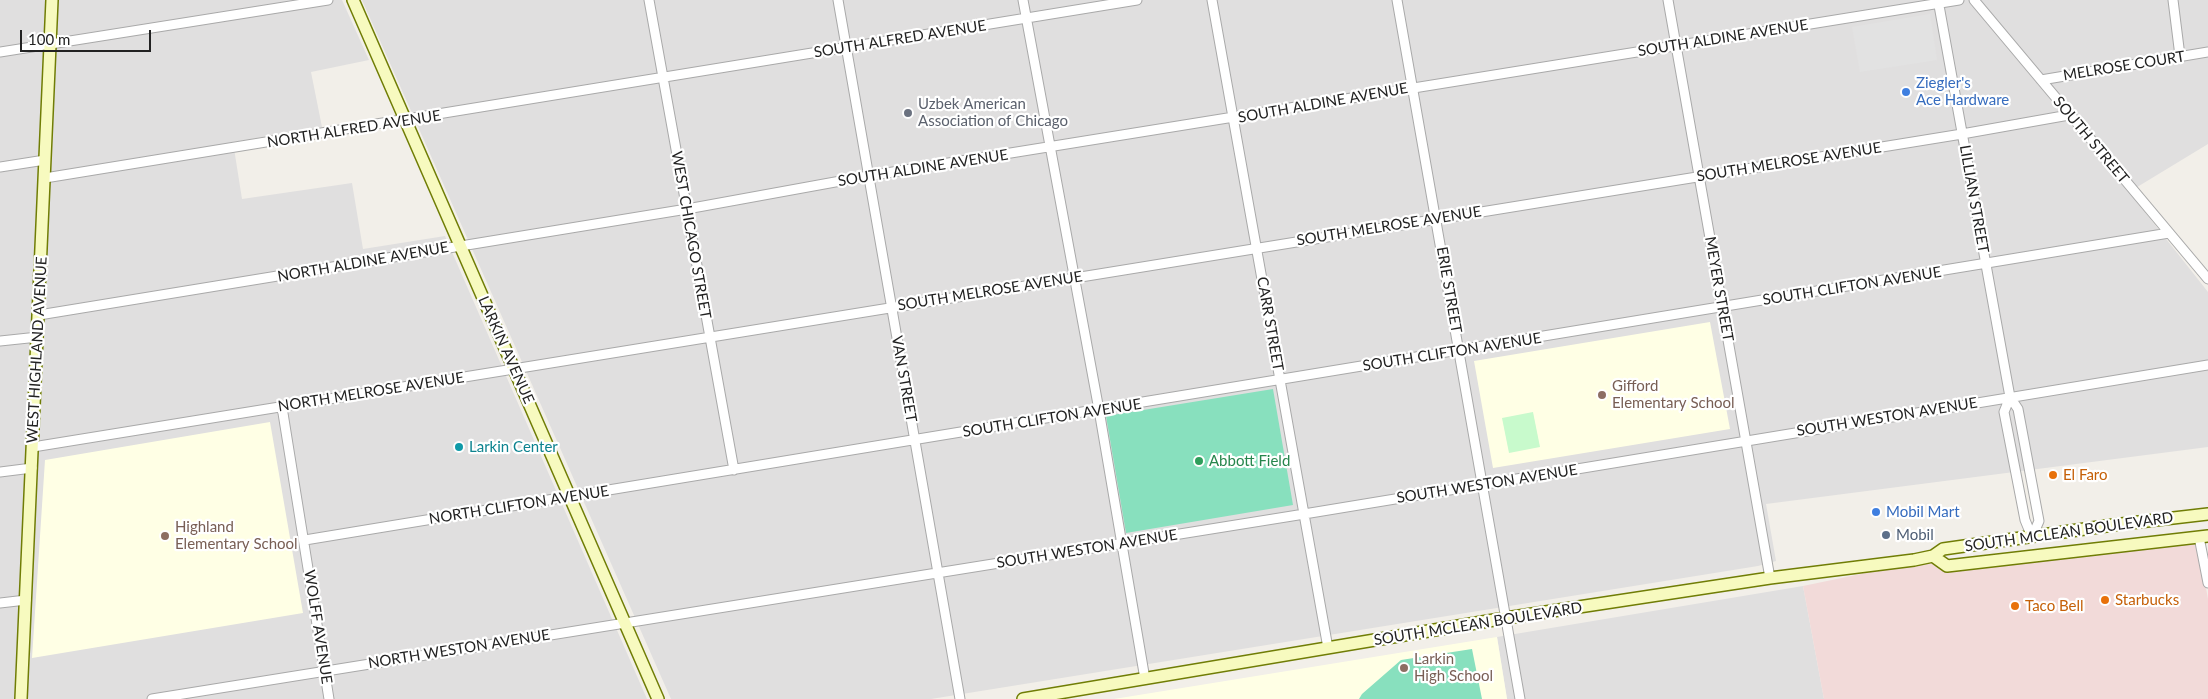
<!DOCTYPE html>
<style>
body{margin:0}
#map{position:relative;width:2208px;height:699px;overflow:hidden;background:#f2efe9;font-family:Lato,sans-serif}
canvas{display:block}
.scale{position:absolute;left:20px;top:30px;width:131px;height:22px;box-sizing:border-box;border:2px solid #222;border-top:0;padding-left:6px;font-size:15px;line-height:18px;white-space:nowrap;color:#222;-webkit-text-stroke:4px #fff;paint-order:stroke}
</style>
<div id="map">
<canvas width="2208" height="699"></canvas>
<div class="scale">100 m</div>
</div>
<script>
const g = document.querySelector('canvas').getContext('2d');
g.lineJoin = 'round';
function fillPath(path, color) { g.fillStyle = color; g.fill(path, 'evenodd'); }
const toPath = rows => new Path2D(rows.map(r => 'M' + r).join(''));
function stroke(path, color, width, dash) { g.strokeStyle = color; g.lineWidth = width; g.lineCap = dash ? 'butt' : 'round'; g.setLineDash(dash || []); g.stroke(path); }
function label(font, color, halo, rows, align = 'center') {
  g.font = font + ' Lato,sans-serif'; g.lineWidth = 4.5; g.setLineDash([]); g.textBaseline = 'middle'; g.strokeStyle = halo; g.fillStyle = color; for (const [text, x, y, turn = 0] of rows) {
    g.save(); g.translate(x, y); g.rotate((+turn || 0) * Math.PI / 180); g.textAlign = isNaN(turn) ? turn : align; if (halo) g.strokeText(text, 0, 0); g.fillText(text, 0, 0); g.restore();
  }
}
const residential = toPath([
 [0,0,342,0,369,60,311,72,322,127,233,142,242,199,352,183,363,249,445,236,647,699,0,699],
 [362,0,2208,0,2208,144,2129,192,2208,292,2208,447,1766,504,1776,561,1758,566,931,699,671,699],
 [1803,586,1824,699,1507,699,1497,637]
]);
const commercial = toPath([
 [2197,539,2208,599,2208,699,1824,699,1803,586,1933,559,1948,567]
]);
const education = toPath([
 [1710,322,1730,429,1493,468,1474,361],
 [270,422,303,613,32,658,45,460],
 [1497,637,1507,699,1114,699]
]);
const park = toPath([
 [1533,412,1540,447,1509,453,1502,418]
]);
const pitch = toPath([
 [1273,389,1293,505,1126,533,1106,416],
 [1472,649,1482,699,1359,699,1362,694,1401,660]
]);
const parking = toPath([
 [1930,14,1937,60,1860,72,1852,27]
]);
const minor = toPath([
 [649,0,734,470],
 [838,0,960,699],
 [1023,0,1099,410,1145,679],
 [1212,0,1328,648],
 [1397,0,1520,699],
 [1668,0,1770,578],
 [1938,0,2010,397,2018,409,2039,521,2032,537],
 [1974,0,2208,279],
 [2173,0,2180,56],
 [0,52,328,0],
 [2041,80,2208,52],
 [0,167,45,160],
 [45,178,1137,0],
 [39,315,687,209,868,176,1959,0],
 [0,341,38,337],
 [2010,397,2004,412,2025,520,2032,537],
 [282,407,329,699],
 [33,447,1962,134,2069,115],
 [0,472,32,468],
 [2199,537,2208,583],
 [305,540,2169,233],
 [0,603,26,600],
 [152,699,1292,516,2208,365]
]);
const secondary = toPath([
 [353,0,658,699],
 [1933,556,1947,566,2208,536],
 [21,699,52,0],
 [1023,699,1506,618,1770,578,1914,560,1933,556,1943,549,2113,525,2208,514]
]);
const markers = [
 [1906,92,5,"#3f7fe0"],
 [908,113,5,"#6b7280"],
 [1602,395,5,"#8d6e63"],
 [459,447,5,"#0f9aa8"],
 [1199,461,5,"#2e9e5b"],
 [2053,475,5,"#e8710a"],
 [1876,512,5,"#3f7fe0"],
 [1886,535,5,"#5c6f8a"],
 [165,536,5,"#8d6e63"],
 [2105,600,5,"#e8710a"],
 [2015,606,5,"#e8710a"],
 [1404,668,5,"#8d6e63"]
];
const streetNames = [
 ["SOUTH ALDINE AVENUE",1723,38,-9],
 ["SOUTH ALFRED AVENUE",900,39,-9],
 ["MELROSE COURT",2124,66,-9],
 ["SOUTH ALDINE AVENUE",1323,103,-10],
 ["NORTH ALFRED AVENUE",354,129,-9],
 ["SOUTH STREET",2091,140,50],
 ["SOUTH MELROSE AVENUE",1789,162,-9],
 ["SOUTH ALDINE AVENUE",923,168,-9],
 ["LILLIAN STREET",1974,199,80],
 ["SOUTH MELROSE AVENUE",1389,226,-9],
 ["WEST CHICAGO STREET",691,235,80],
 ["NORTH ALDINE AVENUE",363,262,-10],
 ["SOUTH CLIFTON AVENUE",1852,286,-9],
 ["MEYER STREET",1719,289,80],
 ["ERIE STREET",1449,290,80],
 ["SOUTH MELROSE AVENUE",990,291,-9],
 ["CARR STREET",1270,324,80],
 ["WEST HIGHLAND AVENUE",37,350,-87],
 ["LARKIN AVENUE",506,350,66],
 ["SOUTH CLIFTON AVENUE",1452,352,-9],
 ["VAN STREET",904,379,80],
 ["NORTH MELROSE AVENUE",371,392,-9],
 ["SOUTH WESTON AVENUE",1887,417,-9],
 ["SOUTH CLIFTON AVENUE",1052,418,-9],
 ["SOUTH WESTON AVENUE",1487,484,-9],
 ["NORTH CLIFTON AVENUE",519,505,-9],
 ["SOUTH MCLEAN BOULEVARD",2069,532,-8],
 ["SOUTH WESTON AVENUE",1087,549,-9],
 ["SOUTH MCLEAN BOULEVARD",1478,624,-9],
 ["WOLFF AVENUE",318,627,81],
 ["NORTH WESTON AVENUE",459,649,-9]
];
const shopNames = [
 ["Ziegler's",1916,83],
 ["Ace Hardware",1916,100],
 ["Mobil Mart",1886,512]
];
const worshipNames = [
 ["Uzbek American",918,104],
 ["Association of Chicago",918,121]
];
const educationNames = [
 ["Gifford",1612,386],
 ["Elementary School",1612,403],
 ["Highland",175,527],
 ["Elementary School",175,544],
 ["Larkin",1414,659],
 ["High School",1414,676]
];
const cultureNames = [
 ["Larkin Center",469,447]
];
const leisureNames = [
 ["Abbott Field",1209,461]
];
const foodNames = [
 ["El Faro",2063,475],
 ["Starbucks",2115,600],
 ["Taco Bell",2025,606]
];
const serviceNames = [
 ["Mobil",1896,535]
];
fillPath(residential, '#e0dfdf');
fillPath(commercial, '#f2dad9');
fillPath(education, '#ffffe5');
fillPath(park, '#c8facc');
fillPath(pitch, '#88e0be');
fillPath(parking, '#e2e2e2');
stroke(minor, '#a9a9a9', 11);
stroke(secondary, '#707d05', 14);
stroke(minor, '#fff', 9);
stroke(secondary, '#f7fabf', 11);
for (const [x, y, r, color] of markers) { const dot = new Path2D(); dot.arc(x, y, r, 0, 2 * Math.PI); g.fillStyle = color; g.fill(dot); stroke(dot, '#fff', 2); }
label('15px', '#222', '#fff', streetNames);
label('15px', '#366cbe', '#fff', shopNames, 'left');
label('15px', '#5b616d', '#fff', worshipNames, 'left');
label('15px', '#785e54', '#fff', educationNames, 'left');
label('15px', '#0d838f', '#fff', cultureNames, 'left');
label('15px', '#27864d', '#fff', leisureNames, 'left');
label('15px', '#c56008', '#fff', foodNames, 'left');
label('15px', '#4e5e75', '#fff', serviceNames, 'left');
</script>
